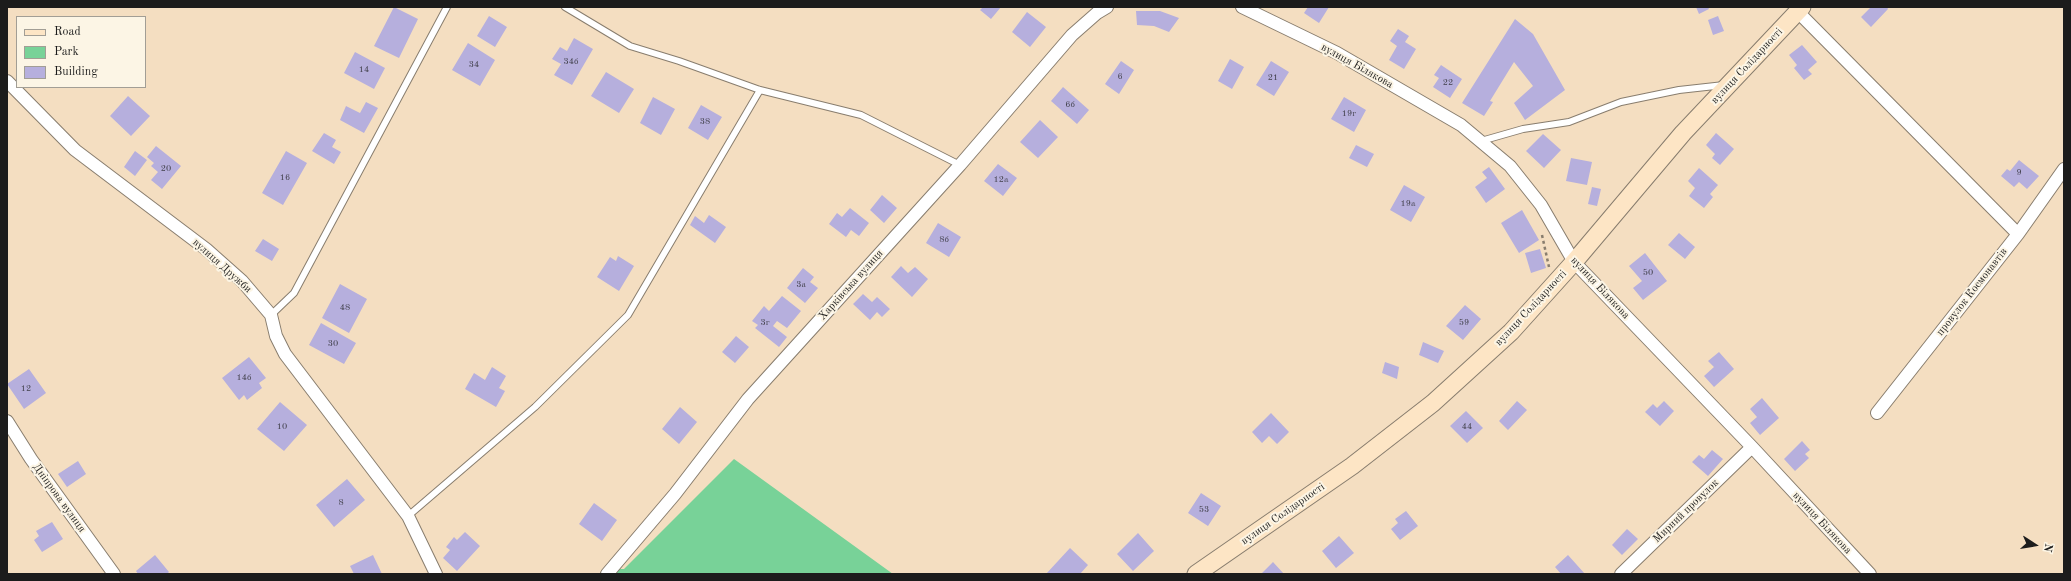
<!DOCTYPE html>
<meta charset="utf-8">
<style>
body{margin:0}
#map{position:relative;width:2071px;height:581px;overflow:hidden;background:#f4dec1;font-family:"Old Standard TT",serif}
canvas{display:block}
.frame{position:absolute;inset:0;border:8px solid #1c1c1c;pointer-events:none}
.legend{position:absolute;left:16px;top:16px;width:130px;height:72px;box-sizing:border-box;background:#fcf5e5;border:1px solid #a29e95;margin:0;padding:5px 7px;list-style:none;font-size:12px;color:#1c1c1c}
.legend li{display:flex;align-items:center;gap:8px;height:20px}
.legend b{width:20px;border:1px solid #a29e95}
.north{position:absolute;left:2015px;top:525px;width:40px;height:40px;-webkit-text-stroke:3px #fcf5e5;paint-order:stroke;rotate:102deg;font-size:11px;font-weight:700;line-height:16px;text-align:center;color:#1c1c1c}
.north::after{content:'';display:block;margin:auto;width:14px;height:18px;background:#1c1c1c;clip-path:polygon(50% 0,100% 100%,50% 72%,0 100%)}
</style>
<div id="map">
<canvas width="2071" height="581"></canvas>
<div class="frame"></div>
<ul class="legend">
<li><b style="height:5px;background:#fde5c5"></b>Road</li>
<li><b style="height:11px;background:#78d298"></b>Park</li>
<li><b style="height:11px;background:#b6afdd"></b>Building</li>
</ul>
<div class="north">N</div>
</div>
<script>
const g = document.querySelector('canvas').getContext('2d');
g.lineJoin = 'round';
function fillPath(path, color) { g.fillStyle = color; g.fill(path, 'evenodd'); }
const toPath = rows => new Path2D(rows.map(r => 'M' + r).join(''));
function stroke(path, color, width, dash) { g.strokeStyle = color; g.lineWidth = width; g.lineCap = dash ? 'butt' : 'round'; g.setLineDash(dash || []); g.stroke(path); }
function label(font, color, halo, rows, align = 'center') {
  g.font = font + ' "Old Standard TT",serif'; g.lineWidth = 4; g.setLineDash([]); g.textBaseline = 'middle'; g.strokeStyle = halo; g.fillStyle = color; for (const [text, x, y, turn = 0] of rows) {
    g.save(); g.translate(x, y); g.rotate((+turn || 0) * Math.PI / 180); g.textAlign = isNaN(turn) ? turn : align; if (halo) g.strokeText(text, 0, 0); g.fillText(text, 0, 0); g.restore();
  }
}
const green = toPath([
 [734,459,893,574,613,574,617,569,624,569]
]);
const building = toPath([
 [394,7,418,19,399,58,374,46],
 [983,7,1001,7,991,19,980,10],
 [1308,7,1329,7,1319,23,1304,13],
 [1696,7,1708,7,1709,9,1699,14],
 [1871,7,1887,7,1888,9,1871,27,1861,17],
 [1136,11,1160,11,1179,18,1169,32,1154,26,1137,25],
 [1027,12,1046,27,1030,47,1012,32],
 [489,16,507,27,495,47,477,36],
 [1718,16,1724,31,1713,35,1708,20],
 [1515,19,1533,34,1565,90,1525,120,1514,103,1533,86,1514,62,1490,101,1493,102,1484,116,1462,103],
 [1398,29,1409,36,1405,42,1416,49,1404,69,1389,60,1397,46,1390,41],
 [574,38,593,49,572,85,554,75,561,64,552,59,560,47,567,51],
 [468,43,495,60,480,86,452,70],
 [1802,45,1817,62,1808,70,1812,74,1804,80,1794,68,1797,65,1789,55],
 [355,52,385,68,374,89,344,73],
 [1230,59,1244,67,1232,89,1218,81],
 [1121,61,1134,70,1119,94,1105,84],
 [1271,61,1289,72,1274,96,1256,85],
 [1441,65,1462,79,1450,98,1433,87,1439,78,1434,75],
 [606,72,634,89,619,113,591,96],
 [1063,87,1089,110,1077,124,1051,101],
 [128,96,150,116,131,136,110,116],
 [653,97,675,109,661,135,640,123],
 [1344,97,1366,110,1354,132,1331,119],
 [366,102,378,108,364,133,340,120,346,106,360,113],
 [701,105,722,117,708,140,688,128],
 [1040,120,1058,137,1038,158,1020,142],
 [324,133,336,140,332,147,341,152,334,164,312,151],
 [1716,133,1734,149,1720,165,1712,158,1715,154,1706,145],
 [1543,134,1561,150,1544,168,1526,151],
 [1356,145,1374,154,1367,167,1349,158],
 [156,146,181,166,162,189,151,180,158,172,151,166,154,163,147,157],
 [135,151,147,160,135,176,124,167],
 [286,151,307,163,283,205,262,193],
 [1571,158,1592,162,1587,185,1566,181],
 [2019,160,2039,176,2027,189,2019,182,2014,187,2001,176,2007,169,2010,171],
 [998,164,1017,178,1003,196,984,181],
 [1489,167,1505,189,1486,203,1475,187,1487,178,1482,172],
 [1699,168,1718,185,1710,194,1713,197,1704,208,1689,196,1695,188,1688,181],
 [1404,185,1425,197,1411,222,1390,210],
 [1592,187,1601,189,1597,206,1588,204],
 [882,195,897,208,884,223,870,210],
 [850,208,869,223,859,236,851,230,846,237,829,224,837,213,842,217],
 [1522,210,1539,240,1519,253,1501,223],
 [709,215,726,227,715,243,690,225,695,216,704,223],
 [938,223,961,237,949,257,926,243],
 [1679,233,1695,247,1685,259,1668,245],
 [263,239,279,249,272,261,255,251],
 [1540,249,1546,268,1531,273,1525,253],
 [1645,253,1667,281,1643,300,1633,288,1642,281,1629,266],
 [618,256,634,266,619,291,597,277,610,257,616,261],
 [901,266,908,273,915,267,928,279,912,297,891,277],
 [803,268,814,277,810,282,818,288,805,303,787,288],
 [340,284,367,299,349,333,322,318],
 [863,294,872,302,877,297,890,309,882,317,877,312,870,320,853,304],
 [782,296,801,311,787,328,777,321,773,326,787,337,779,347,755,328,758,325,752,321,764,306,769,311],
 [1465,305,1481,319,1463,340,1446,326],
 [321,323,356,343,344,364,309,345],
 [736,336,749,347,735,363,722,352],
 [1423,342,1444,351,1438,363,1419,355],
 [1719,352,1734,369,1714,387,1704,376,1714,367,1708,361],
 [249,357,266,378,259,383,262,388,247,400,244,395,239,400,222,378],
 [1385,362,1399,367,1397,379,1382,373],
 [492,367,506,376,499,388,505,391,496,407,465,389,474,373,485,380],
 [29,369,46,393,24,409,7,384],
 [1762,398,1779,418,1760,435,1750,423,1757,417,1750,409],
 [1517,401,1527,410,1508,430,1499,421],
 [1664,401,1674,411,1660,426,1645,412,1653,404,1657,408],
 [280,402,307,425,284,451,257,429],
 [680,407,697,422,679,444,662,429],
 [1466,411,1483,428,1467,443,1450,426],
 [1271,413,1289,432,1277,444,1269,436,1262,443,1252,432],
 [1802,441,1810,450,1805,454,1809,458,1795,471,1784,459],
 [1712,450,1723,459,1708,476,1692,462,1699,455,1704,459],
 [78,461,86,474,67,487,58,474],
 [347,479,365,500,334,527,316,505],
 [1201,493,1221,506,1208,526,1188,513],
 [594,503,617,520,602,541,579,524],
 [1406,511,1418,526,1400,540,1391,529,1398,523,1395,519],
 [52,522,63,539,42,552,34,540,39,536,36,531],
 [1627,529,1638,539,1622,555,1612,545],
 [465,532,480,546,457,571,443,558,450,550,446,547,454,537,457,540],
 [1138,533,1154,551,1133,571,1117,554],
 [1339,536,1354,553,1336,568,1322,551],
 [1070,548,1088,565,1080,574,1046,574],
 [155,555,169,572,167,574,138,574,136,571],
 [373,555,382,574,354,574,350,566],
 [1568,555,1585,574,1561,574,1555,567],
 [1273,562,1284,574,1261,574]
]);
const path = toPath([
 [1542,235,1549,267]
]);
const service = toPath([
 [565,7,630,46,679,61,760,90,861,115,960,165],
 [1481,141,1523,129,1569,122,1621,102,1679,90,1724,85],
 [271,315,294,293,447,7],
 [408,516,535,407,628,315,760,90]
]);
const minor = toPath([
 [1242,7,1337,53,1461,125,1510,166,1541,205,1574,262,1752,447,1870,574],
 [1798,12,2018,234],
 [7,81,75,150,206,249,242,281,271,315,276,336,285,354,408,516,436,574],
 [1877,413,2018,234,2064,169],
 [7,421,31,459,114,574],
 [607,574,675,494,748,399,960,165,1072,35,1097,13,1107,7],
 [1621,574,1752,447]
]);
const secondary = toPath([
 [1196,574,1352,466,1433,403,1511,332,1574,262,1683,133,1802,7]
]);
const numberNames = [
 ["34б",571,62],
 ["34",474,65],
 ["14",364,70],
 ["6",1120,77],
 ["21",1273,78],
 ["22",1448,83],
 ["6б",1070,105],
 ["19г",1349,114],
 ["38",705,122],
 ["20",166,169],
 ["9",2019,173],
 ["16",285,178],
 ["12а",1001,180],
 ["19а",1408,204],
 ["8б",944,240],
 ["50",1648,273],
 ["3а",801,285],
 ["48",345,308],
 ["3г",765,323],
 ["59",1464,323],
 ["30",333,344],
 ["14б",244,378],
 ["12",26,389],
 ["10",282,427],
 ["44",1467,427],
 ["8",341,503],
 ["53",1204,510]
];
const streetNames = [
 ["вулиця Білякова",1357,66,29],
 ["вулиця Солідарності",1747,66,-47],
 ["вулиця Дружби",222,266,42],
 ["Харківська вулиця",851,285,-48],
 ["вулиця Білякова",1600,288,47],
 ["провулок Космонавтів",1972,292,-52],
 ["вулиця Солідарності",1531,308,-47],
 ["Дніпрова вулиця",59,498,54],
 ["Мирний провулок",1686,511,-44],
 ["вулиця Солідарності",1283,514,-35],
 ["вулиця Білякова",1822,523,47]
];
fillPath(green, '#78d298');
fillPath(building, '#b6afdd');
stroke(service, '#887d6e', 8);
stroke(minor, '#887d6e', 14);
stroke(secondary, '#887d6e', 19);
stroke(path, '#887d6e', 2.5, [3, 3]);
stroke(service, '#fff', 6);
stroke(minor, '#fff', 12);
stroke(secondary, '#fde5c5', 17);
label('9px', '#42414c', null, numberNames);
label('11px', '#1c1c1c', '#fcf5e5', streetNames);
</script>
